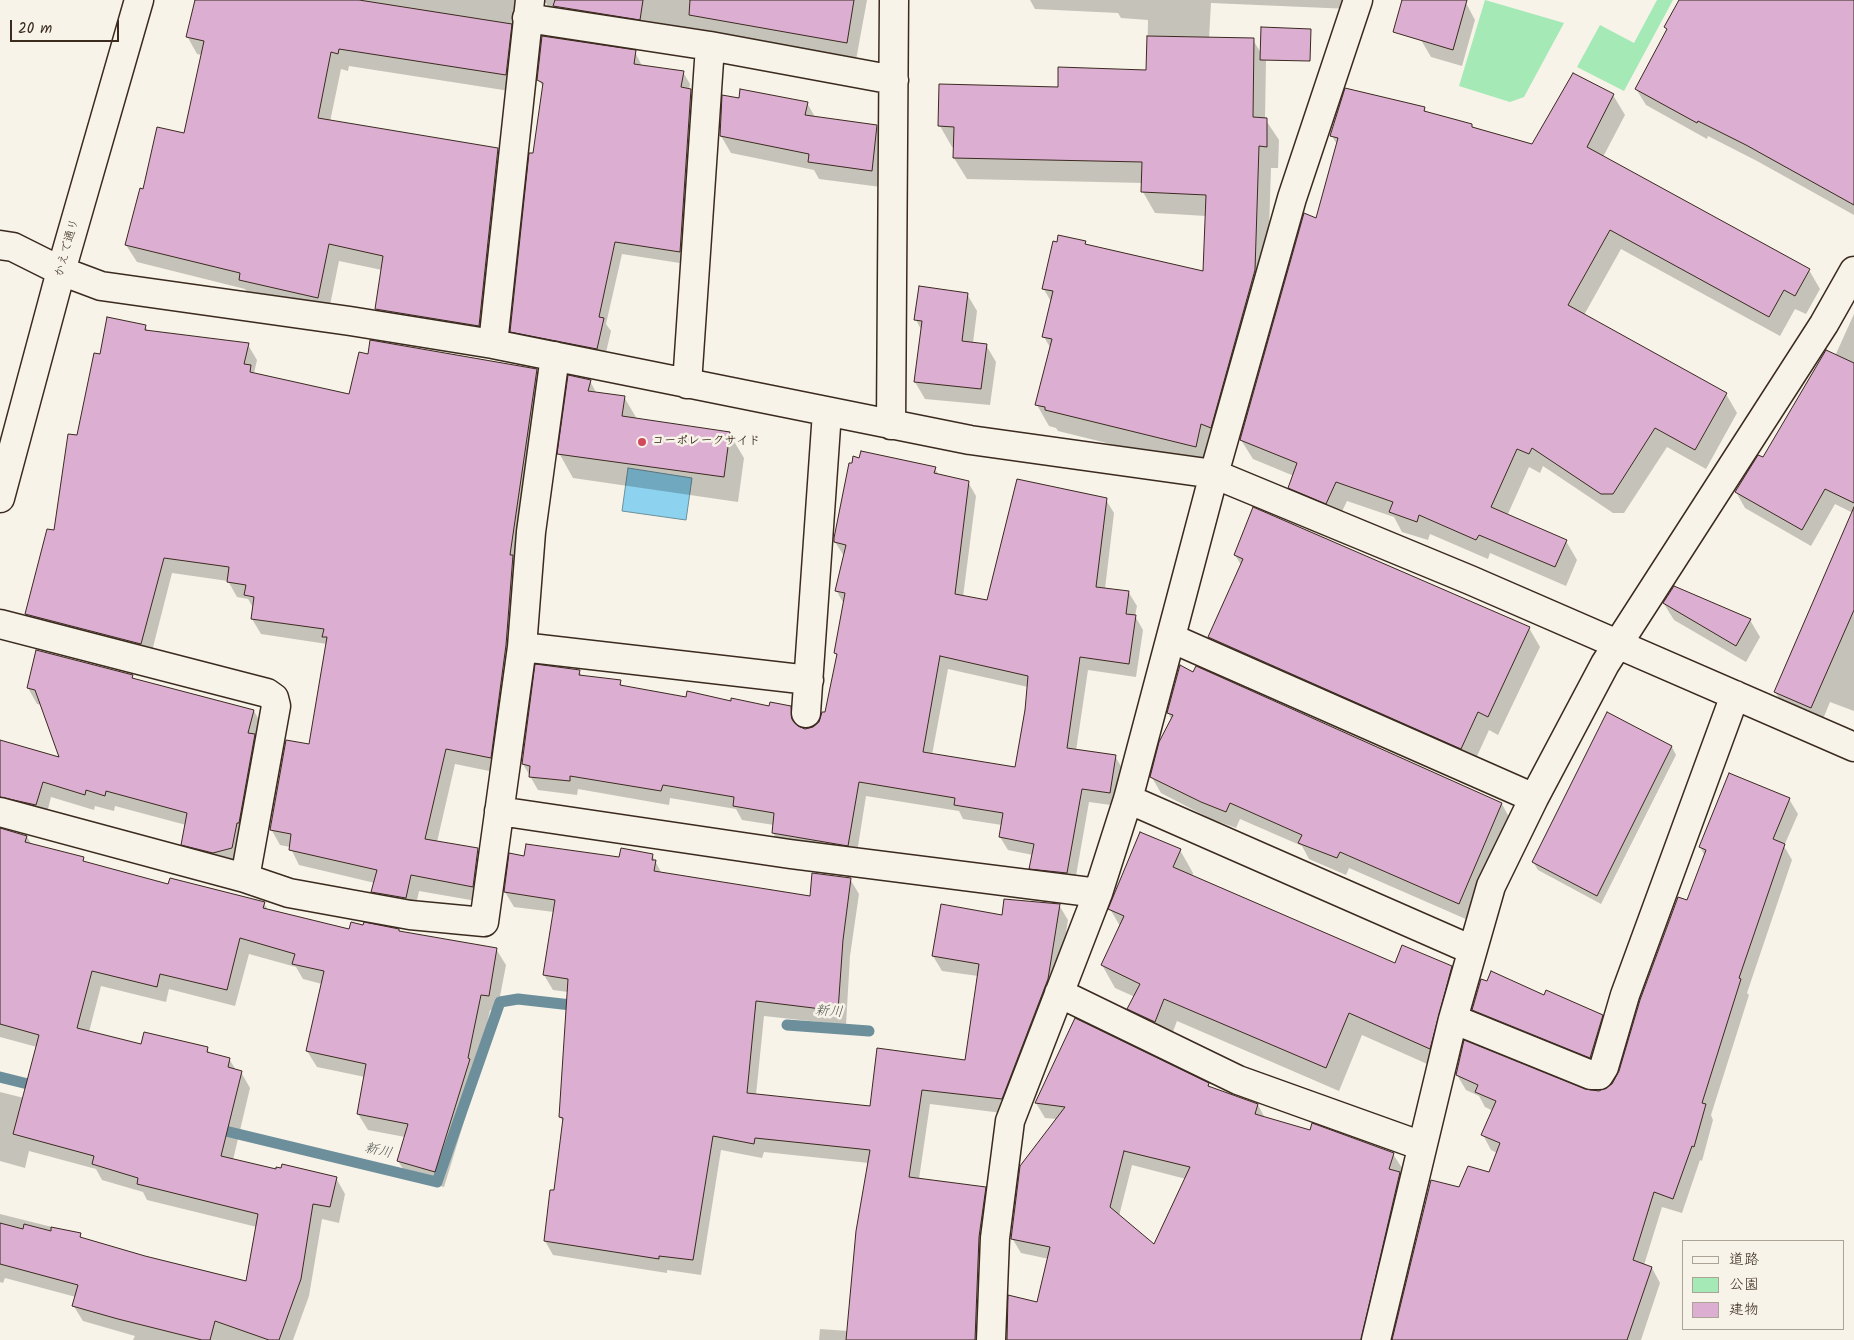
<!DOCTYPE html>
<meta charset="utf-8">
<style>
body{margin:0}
#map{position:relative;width:1854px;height:1340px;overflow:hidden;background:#f7f3e8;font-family:Kalam,"Klee One",sans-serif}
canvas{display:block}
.legend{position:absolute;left:1682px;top:1240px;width:162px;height:90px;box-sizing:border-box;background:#f7f3e8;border:1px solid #aca397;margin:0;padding:6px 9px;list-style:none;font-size:15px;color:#3b2a1e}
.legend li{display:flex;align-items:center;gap:10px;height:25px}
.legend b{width:25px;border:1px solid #aca397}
.scale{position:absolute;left:10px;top:20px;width:109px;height:22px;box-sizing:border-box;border:2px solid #3b2a1e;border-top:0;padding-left:6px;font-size:15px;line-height:18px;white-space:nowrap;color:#3b2a1e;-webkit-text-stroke:4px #f7f3e8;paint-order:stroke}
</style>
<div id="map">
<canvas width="1854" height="1340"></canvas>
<ul class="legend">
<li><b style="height:6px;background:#f7f3e8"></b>道路</li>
<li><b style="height:14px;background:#a4e9b6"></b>公園</li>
<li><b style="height:14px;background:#dbaed2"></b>建物</li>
</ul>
<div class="scale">20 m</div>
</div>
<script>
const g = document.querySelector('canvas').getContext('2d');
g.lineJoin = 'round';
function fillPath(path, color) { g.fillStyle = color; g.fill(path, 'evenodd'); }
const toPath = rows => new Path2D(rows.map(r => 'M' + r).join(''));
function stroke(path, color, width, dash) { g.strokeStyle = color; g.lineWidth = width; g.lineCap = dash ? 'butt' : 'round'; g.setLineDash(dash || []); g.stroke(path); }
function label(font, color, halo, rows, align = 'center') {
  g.font = font + ' Kalam,"Klee One",sans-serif'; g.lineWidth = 5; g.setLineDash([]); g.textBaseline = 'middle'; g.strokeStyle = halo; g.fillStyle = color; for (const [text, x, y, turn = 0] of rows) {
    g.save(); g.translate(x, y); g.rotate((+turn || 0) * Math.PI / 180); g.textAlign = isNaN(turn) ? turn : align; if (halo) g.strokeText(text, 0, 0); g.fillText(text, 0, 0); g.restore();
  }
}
const green = toPath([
 [1485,0,1564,23,1524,97,1510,102,1459,86],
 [1657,0,1673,0,1624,91,1577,67,1600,25,1634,43]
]);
const water = toPath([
 [628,468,692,478,686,520,622,511,628,468]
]);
const shadow = toPath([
 [196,0,867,0,856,60,557,22,546,3,543,2,516,92,349,66,348,71,341,69,330,122,498,149,508,166,489,343,386,326,376,309,382,270,339,261,328,315,250,297,245,289,137,262,126,245,144,190,185,135,202,55,197,54,187,36],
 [1030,0,1351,0,1350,9,1211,3,1209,39,1253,40,1266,61,1265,119,1279,140,1278,168,1271,168,1267,292,1208,468,1058,431,1056,428,1049,426,1037,405,1051,349,1044,337,1052,303,1043,288,1085,242,1087,246,1204,273,1206,216,1155,213,1143,192,1143,183,967,179,954,158,955,148,952,147,940,126,1059,88,1147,71,1148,20,1121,18,1118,13,1035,9],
 [1422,0,1454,0,1466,3,1475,20,1462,66,1431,57,1421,40],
 [1680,0,1854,0,1854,215,1757,161,1708,136,1707,139,1646,105,1636,89,1668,32,1665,27],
 [635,52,642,66,683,72,690,84,689,90,698,103,686,264,622,254,606,324,611,331,604,361,519,344,511,331,544,88,538,79],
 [1574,75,1613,95,1625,115,1603,157,1809,270,1820,289,1806,314,1795,309,1780,336,1621,249,1584,315,1726,394,1737,413,1706,469,1667,447,1624,513,1613,513,1543,466,1540,473,1529,467,1507,516,1566,541,1577,560,1566,586,1490,553,1488,559,1430,534,1428,540,1402,532,1394,517,1347,501,1337,522,1300,507,1289,488,1294,476,1253,459,1241,440,1317,220,1338,146,1332,136,1424,108,1427,113,1533,145],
 [740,99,807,103,815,117,877,126,886,143,881,187,819,179,814,170,731,153,721,136],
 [967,294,977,311,973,343,986,345,996,362,990,405,925,399,915,382,922,331,916,320],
 [1854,314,1854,711,1830,702,1821,724,1785,708,1775,692,1853,513,1835,504,1811,546,1745,508,1736,492,1763,459,1835,356],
 [145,326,148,331,248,345,257,360,254,373,350,396,537,370,546,386,499,773,455,764,437,842,478,849,487,865,482,902,419,891,414,914,382,908,373,892,375,883,299,865,290,847,280,845,271,829,310,745,327,644,261,634,252,619,254,609,248,599,237,597,228,581,172,573,150,659,35,630,26,614,55,532,77,436,100,356],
 [590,381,597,394,624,397,637,419,729,433,744,458,738,502,573,478,559,453],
 [935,469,939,475,968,482,976,496,963,597,987,602,1106,500,1114,513,1105,589,1129,593,1137,606,1135,616,1143,630,1136,677,1088,670,1076,751,1115,756,1123,770,1118,806,1089,802,1074,887,1038,882,1030,868,1033,855,1008,850,1000,837,1002,825,963,819,959,811,866,796,856,859,781,847,773,833,774,825,742,820,736,809,670,798,669,805,578,789,577,795,538,790,523,764,579,671,582,676,620,682,622,686,687,699,770,708,790,707,798,721,799,728,805,730,814,728,826,714,838,657,835,653,844,604,836,590,844,556,835,542],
 [948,669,1028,687,1016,768,932,755],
 [1235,555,1529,628,1540,647,1498,735,1489,730,1472,767,1221,656,1210,637,1241,565],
 [1664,604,1750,620,1760,637,1746,662,1674,620],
 [1197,668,1502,804,1511,821,1468,920,1349,868,1346,875,1309,859,1302,846,1240,819,1236,828,1211,819,1161,793,1151,776,1172,720,1168,713],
 [132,676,135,680,254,711,263,727,240,864,191,860,182,844,186,825,115,806,114,811,95,806,94,810,51,797,45,821,0,816,0,742,61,759,42,705,37,704,28,688],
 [1608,714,1672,747,1676,755,1601,904,1538,870,1533,862],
 [1789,799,1798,814,1784,846,1792,860,1747,993,1749,995,1711,1115,1713,1120,1702,1161,1700,1160,1682,1213,1662,1207,1644,1265,1652,1268,1660,1283,1641,1340,1393,1340,1460,1188,1490,1173,1497,1153,1491,1150,1483,1135,1493,1111,1485,1107,1479,1096,1466,1090,1457,1075,1585,1091,1599,1092,1608,1089,1620,1072,1688,902,1705,856,1700,847],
 [0,828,27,837,32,845,83,859,85,863,169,885,264,903,268,910,350,931,400,933,496,949,506,965,497,1012,490,1010,477,1072,478,1076,444,1187,408,1177,398,1161,405,1137,368,1130,358,1114,365,1077,317,1067,307,1051,322,984,303,979,296,967,249,954,235,1006,169,989,166,1002,101,986,89,1032,142,1045,207,1048,210,1054,229,1059,236,1070,241,1072,250,1088,233,1160,277,1170,336,1178,345,1194,339,1223,322,1219,309,1296,293,1340,133,1340,135,1336,83,1321,73,1305,76,1297,5,1278,3,1283,0,1282,0,1214,80,1234,82,1239,145,1257,247,1283,257,1227,147,1200,143,1192,102,1180,96,1169,29,1151,25,1168,0,1161,0,1092,24,1098,37,1047,0,1037],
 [1180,850,1193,873,1192,877,1395,965,1451,967,1464,990,1443,1071,1362,1035,1339,1091,1177,1021,1168,1045,1142,1032,1129,1009,1135,997,1115,988,1102,965,1120,926,1110,909],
 [652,855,662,874,811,897,850,879,859,894,850,956,846,1025,764,1016,756,1095,871,1107,966,1062,978,976,942,971,933,956,1003,916,1059,905,1068,920,1056,995,1010,1114,930,1104,919,1179,985,1188,994,1203,984,1340,819,1340,820,1329,848,1331,869,1163,764,1152,762,1158,721,1150,701,1275,667,1270,667,1273,553,1255,545,1241,555,1191,564,1123,560,1117,568,992,553,990,544,975,554,912,514,907,505,892,525,857,620,859],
 [1545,997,1602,1016,1612,1033,1600,1074,1483,1027,1473,1010],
 [1076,1020,1208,1084,1211,1088,1258,1105,1265,1118,1393,1154,1402,1168,1400,1175,1408,1188,1371,1340,1006,1340,1010,1296,1038,1303,1049,1259,1021,1253,1012,1238,1057,1119,1045,1118,1036,1103],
 [1132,1165,1186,1179,1155,1246,1119,1216]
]);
const stream = toPath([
 [787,1025,869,1031],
 [0,1077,40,1087],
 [213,1128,437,1182,500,1002,518,999,580,1006]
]);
const building = toPath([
 [195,0,359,0,512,24,506,75,339,49,338,54,331,52,318,118,498,148,479,326,375,309,383,256,329,244,318,298,239,280,240,273,125,245,140,188,143,189,157,127,184,133,204,41,186,37,195,0],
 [555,0,643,0,640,20,553,6,555,0],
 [690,0,854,0,847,43,689,15,690,0],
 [1402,0,1467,0,1453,50,1393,32,1402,0],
 [1679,0,1854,0,1854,205,1746,145,1698,121,1697,123,1635,89,1667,29,1664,27,1679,0],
 [1261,27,1311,29,1310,61,1260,60,1261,27],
 [542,36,636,50,634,64,684,71,681,87,691,89,680,252,615,242,599,317,604,318,597,349,510,332,529,153,533,153,543,83,537,80,542,36],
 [1147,36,1254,38,1253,117,1267,118,1267,147,1259,146,1255,270,1211,428,1201,424,1196,447,1045,410,1045,407,1035,405,1052,339,1042,337,1053,291,1042,289,1053,241,1057,242,1058,235,1086,241,1085,244,1203,271,1206,195,1141,192,1142,162,953,158,954,127,938,126,939,84,1058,87,1058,67,1146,70,1147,36],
 [1573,73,1614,94,1587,147,1810,269,1795,296,1784,290,1769,317,1610,230,1568,305,1727,393,1695,450,1655,428,1613,494,1601,494,1532,448,1529,454,1517,449,1491,507,1567,540,1555,567,1479,535,1476,540,1419,515,1417,522,1389,512,1393,502,1336,482,1326,504,1288,488,1297,463,1240,440,1304,213,1316,218,1338,138,1330,136,1345,88,1425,107,1424,111,1472,124,1472,127,1532,144,1573,73],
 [740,89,808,102,805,115,877,125,872,171,808,162,809,154,720,136,722,95,739,98,740,89],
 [919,286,968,293,962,341,987,344,981,389,914,382,922,321,914,320,919,286],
 [107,317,146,325,145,330,249,343,244,364,251,365,250,372,349,394,359,352,368,354,370,340,537,369,510,555,513,555,506,645,491,758,446,749,425,839,478,848,473,887,411,875,406,898,371,892,377,870,289,850,291,834,270,830,286,740,309,744,327,637,322,637,324,629,251,619,254,597,244,595,246,585,227,582,229,567,164,558,141,644,25,614,47,529,54,530,68,434,77,435,94,353,100,354,107,317],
 [1826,350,1854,363,1854,503,1825,489,1802,530,1735,492,1758,455,1763,457,1826,350],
 [568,375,591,380,588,391,625,396,622,416,730,432,724,477,557,454,568,375],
 [861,451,936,467,934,473,969,481,955,594,987,600,1017,479,1107,498,1096,587,1129,591,1126,614,1136,615,1129,664,1080,657,1067,748,1116,755,1110,793,1082,789,1067,873,1029,869,1034,844,999,837,1003,813,954,805,955,798,859,782,848,846,772,833,774,813,733,806,734,797,663,785,661,791,570,776,570,781,529,777,530,766,522,764,535,664,580,670,579,675,621,680,620,685,686,697,687,691,731,701,731,698,769,706,770,702,791,706,792,719,798,726,805,729,813,727,819,722,822,712,825,712,837,654,834,653,845,593,835,591,846,545,834,542,834,538,849,463,852,463,853,456,859,458,861,451],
 [940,656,1028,676,1025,710,1015,767,923,752,940,656],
 [1253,507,1530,627,1488,717,1478,712,1461,749,1208,637,1243,559,1234,555,1253,507],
 [1854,507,1854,610,1811,708,1774,692,1854,507],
 [1674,586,1751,619,1736,646,1663,603,1674,586],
 [36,650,133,675,132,678,254,710,248,733,255,734,239,823,237,823,232,848,213,853,181,845,187,813,106,791,105,796,86,790,85,795,43,782,36,805,0,797,0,740,59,757,35,690,27,688,36,650],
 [1180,665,1193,672,1196,666,1502,803,1459,904,1340,852,1337,858,1298,843,1302,835,1230,803,1226,812,1201,802,1150,777,1159,742,1173,715,1167,713,1180,665],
 [1607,712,1672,746,1597,896,1532,862,1607,712],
 [1729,773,1790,798,1773,839,1785,844,1739,978,1741,979,1702,1103,1706,1104,1694,1147,1692,1146,1673,1199,1654,1192,1633,1260,1652,1267,1627,1340,1392,1340,1431,1180,1459,1187,1468,1166,1489,1172,1500,1143,1481,1135,1496,1101,1475,1092,1478,1085,1456,1075,1464,1040,1585,1089,1599,1091,1612,1084,1619,1071,1640,1000,1678,897,1687,900,1706,850,1699,847,1729,773],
 [0,828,27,836,25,842,84,857,83,861,168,884,170,878,265,902,263,908,349,929,351,922,363,925,364,922,399,929,399,931,497,948,489,996,481,995,468,1058,470,1059,435,1172,397,1161,408,1124,357,1114,366,1064,306,1051,324,971,292,964,295,954,240,938,227,990,160,974,157,987,92,971,77,1028,141,1044,144,1032,208,1047,207,1052,230,1058,228,1067,242,1071,221,1156,276,1169,276,1167,281,1168,282,1164,337,1177,330,1207,313,1204,301,1279,279,1340,269,1340,215,1321,210,1340,202,1340,118,1319,72,1306,78,1285,0,1264,0,1223,23,1229,24,1224,51,1231,51,1227,81,1233,80,1237,145,1256,246,1281,258,1214,137,1184,138,1178,92,1164,94,1156,13,1134,39,1035,0,1024,0,828],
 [1140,832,1181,849,1173,867,1395,963,1402,945,1452,966,1430,1049,1349,1013,1326,1068,1164,999,1155,1022,1127,1009,1140,984,1101,965,1124,916,1108,909,1140,832],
 [526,844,619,857,621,848,653,854,652,860,656,860,654,871,810,896,812,873,851,878,843,940,838,1011,756,1001,747,1093,870,1106,877,1048,965,1060,979,964,932,956,941,904,1002,915,1004,899,1060,904,1048,979,1002,1099,922,1090,909,1177,986,1187,979,1237,975,1340,846,1340,856,1231,870,1150,755,1138,754,1144,713,1136,693,1260,659,1256,659,1259,544,1241,550,1190,554,1190,563,1118,559,1117,568,979,543,975,555,900,504,892,509,853,524,856,526,844],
 [1491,971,1544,995,1546,990,1603,1015,1590,1058,1472,1010,1481,979,1487,981,1491,971],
 [1075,1018,1209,1083,1208,1086,1258,1104,1255,1114,1310,1130,1312,1123,1394,1153,1389,1169,1400,1172,1361,1340,1007,1340,1008,1295,1037,1302,1050,1247,1011,1239,1020,1166,1065,1107,1035,1103,1075,1018],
 [1124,1151,1190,1167,1154,1244,1110,1207,1124,1151]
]);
const minor = toPath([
 [527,18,710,46,894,80],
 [0,245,13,247,61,271,101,286,350,321,493,344,970,440,1214,474,1470,580,1854,747],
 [493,344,530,0],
 [687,384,710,46],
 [891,425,894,0],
 [0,498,61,271,139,0],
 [0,624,267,693,274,698,276,706,245,878],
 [1171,638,1534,798],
 [522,647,809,680],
 [806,713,827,412],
 [1128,799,1472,950],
 [499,811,790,854,1098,893],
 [0,812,245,878,289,893,410,915,484,922,522,647,531,532,555,356],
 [1059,993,1238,1080,1422,1146],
 [1453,1019,1591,1075,1599,1075,1604,1067,1625,995,1735,695],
 [991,1340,995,1238,1010,1121,1098,893,1128,799,1214,474,1292,198,1358,0],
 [1376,1340,1453,1019,1491,886,1534,798,1605,664,1824,324,1854,271]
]);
const markers = [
 [642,442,5,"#d1495b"]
];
const streetNames = [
 ["かえで通り",68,248,-74]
];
const poiNames = [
 ["コーポレークサイド",652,442]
];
const waterNames = [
 ["新川",829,1013,4],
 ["新川",378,1152,13]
];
fillPath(green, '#a4e9b6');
fillPath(water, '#8dd3ef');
stroke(water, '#6c8f9b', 1);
fillPath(shadow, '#0003');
stroke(stream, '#6c8f9b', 11);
fillPath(building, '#dbaed2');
stroke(building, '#3b2a1e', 1);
stroke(minor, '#3b2a1e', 31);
stroke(minor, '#f7f3e8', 28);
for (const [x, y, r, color] of markers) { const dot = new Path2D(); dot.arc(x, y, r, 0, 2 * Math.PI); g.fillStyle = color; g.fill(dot); stroke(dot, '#f7f3e8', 2); }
label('12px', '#3b2a1e', '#f7f3e8', streetNames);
label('bold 12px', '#3b2a1e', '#f7f3e8', poiNames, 'left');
label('italic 14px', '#505452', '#f7f3e8', waterNames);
</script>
